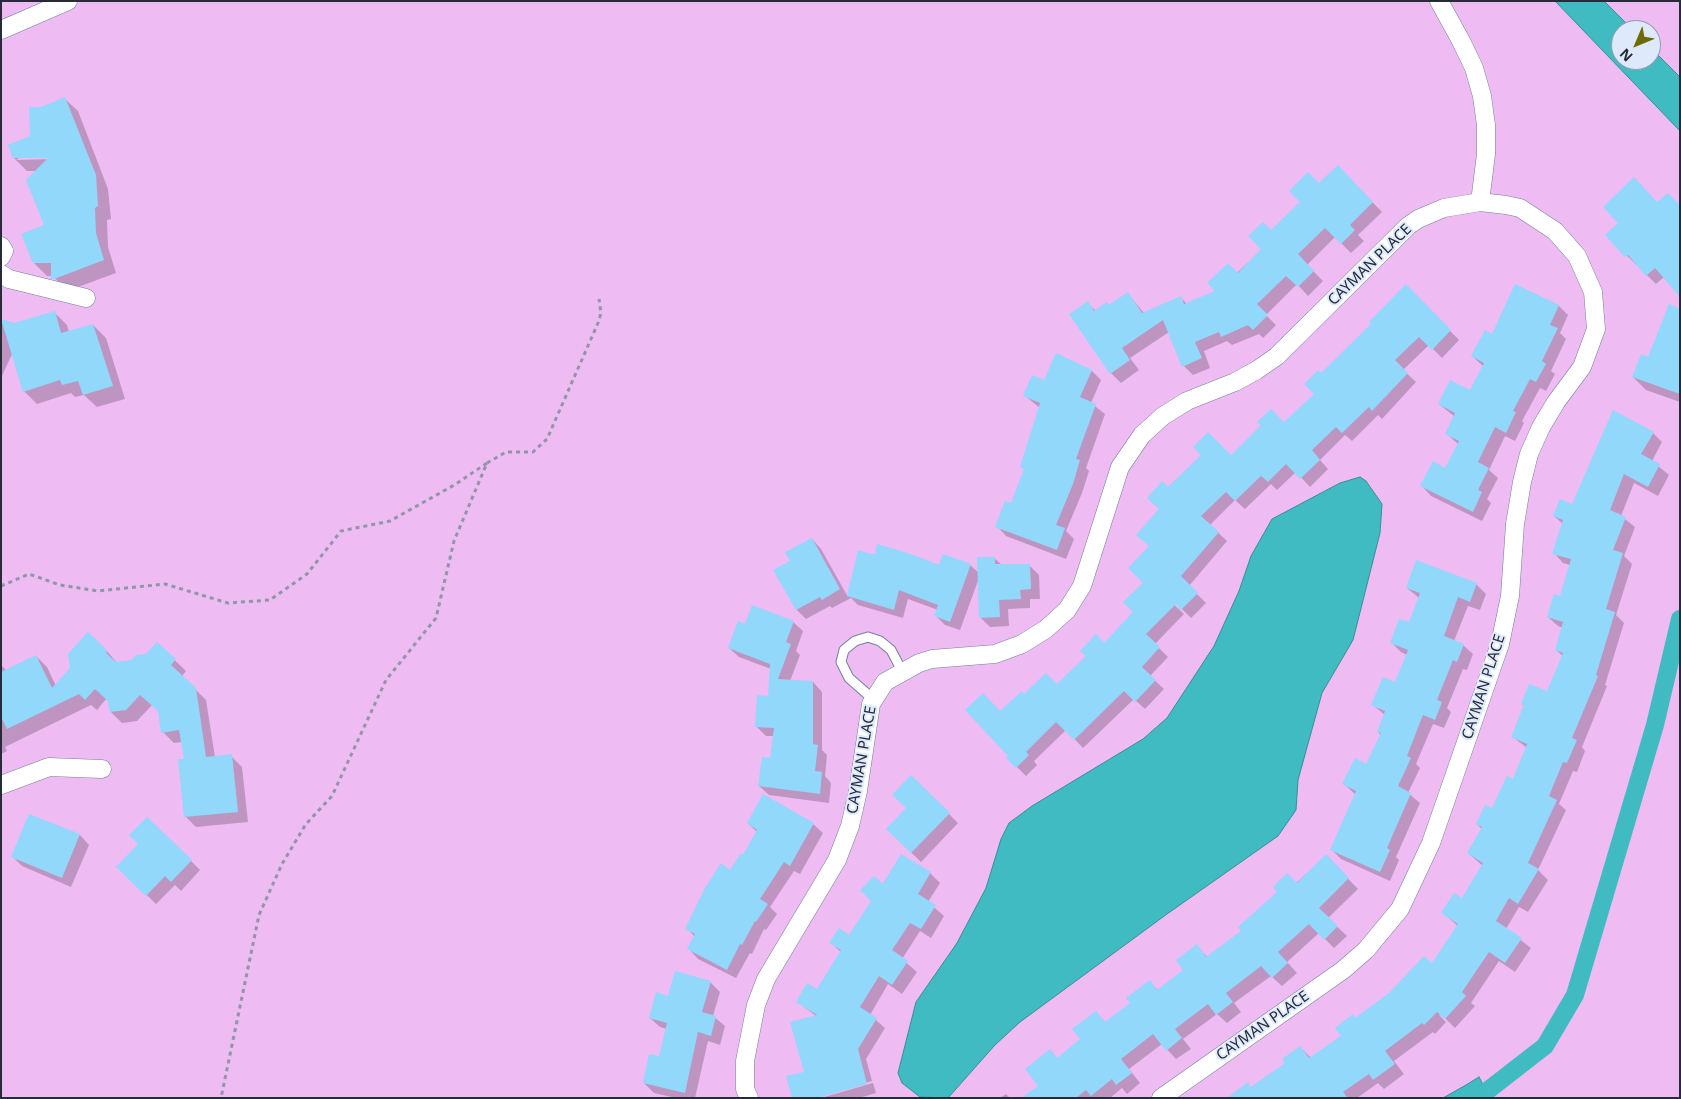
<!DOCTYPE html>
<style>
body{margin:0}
#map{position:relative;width:1681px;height:1099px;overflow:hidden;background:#dee9fc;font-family:"Noto Sans",sans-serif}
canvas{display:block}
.frame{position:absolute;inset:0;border:2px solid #252c38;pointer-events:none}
.north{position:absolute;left:1611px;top:20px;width:50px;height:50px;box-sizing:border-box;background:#dee9fc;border:1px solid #949dae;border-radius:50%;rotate:225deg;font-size:14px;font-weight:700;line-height:20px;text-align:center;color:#252c38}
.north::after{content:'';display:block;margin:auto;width:18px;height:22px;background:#6e6901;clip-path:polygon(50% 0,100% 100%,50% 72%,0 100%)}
</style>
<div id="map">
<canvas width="1681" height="1099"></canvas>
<div class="frame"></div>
<div class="north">N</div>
</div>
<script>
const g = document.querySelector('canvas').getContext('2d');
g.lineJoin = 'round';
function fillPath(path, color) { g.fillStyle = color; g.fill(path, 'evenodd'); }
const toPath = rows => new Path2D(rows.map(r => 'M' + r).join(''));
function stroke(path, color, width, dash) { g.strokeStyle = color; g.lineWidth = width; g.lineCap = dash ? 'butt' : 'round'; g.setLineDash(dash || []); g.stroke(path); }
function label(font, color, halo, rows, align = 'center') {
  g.font = font + ' "Noto Sans",sans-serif'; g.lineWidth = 4; g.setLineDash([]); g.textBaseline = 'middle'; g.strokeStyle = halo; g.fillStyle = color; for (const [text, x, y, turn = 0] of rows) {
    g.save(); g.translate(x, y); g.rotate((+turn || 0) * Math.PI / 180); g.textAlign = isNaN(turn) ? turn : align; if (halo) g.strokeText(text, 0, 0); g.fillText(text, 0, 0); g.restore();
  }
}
const green = toPath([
 [1,1,1680,1,1680,1098,1,1098],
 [1621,30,1651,30,1651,60,1621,60]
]);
const water = toPath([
 [1555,1,1604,1,1633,30,1621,30,1621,60,1651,60,1651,48,1680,77,1680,131,1555,1],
 [1360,477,1366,481,1382,504,1380,533,1353,640,1322,693,1298,780,1296,810,1278,836,1167,914,1020,1022,995,1045,948,1098,920,1097,902,1083,898,1073,916,1002,957,943,986,888,1001,839,1009,823,1032,806,1143,739,1167,718,1214,646,1239,591,1251,556,1272,519,1340,483,1360,477],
 [1479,1077,1490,1098,1443,1098,1466,1085,1479,1077]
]);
const shadow = toPath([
 [65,99,78,111,108,189,111,219,107,220,108,247,116,273,67,291,53,276,47,276,34,263,46,226,37,171,27,171,14,158,31,137,41,108],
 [54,156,54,159,16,160,21,157],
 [1338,167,1382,212,1358,235,1364,241,1351,253,1335,237,1307,265,1323,281,1308,296,1297,284,1266,315,1276,325,1263,338,1259,334,1232,345,1227,341,1204,351,1210,368,1193,375,1184,366,1169,332,1130,358,1139,370,1121,383,1111,373,1071,314,1087,303,1096,311,1109,306,1128,294,1144,313,1181,298,1187,304,1217,291,1263,249,1271,232],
 [1658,204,1664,277,1656,284,1606,235],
 [1406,286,1459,340,1442,358,1429,345,1403,370,1416,382,1382,419,1378,415,1352,441,1345,435,1320,460,1328,469,1310,487,1296,472,1277,490,1271,484,1245,509,1235,500,1210,525,1227,541,1189,586,1206,603,1191,618,1172,599,1170,601,1184,614,1155,644,1168,657,1150,676,1164,689,1145,709,1134,699,1083,748,1066,730,1034,761,1037,765,1026,776,1008,758,1010,756,1000,712,1024,695,1057,686,1104,644,1135,612,1144,583,1150,546,1168,488,1231,457,1284,424,1315,394,1321,374,1373,324],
 [1559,306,1568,315,1560,333,1566,339,1551,371,1555,374,1546,391,1540,388,1522,421,1524,423,1515,441,1505,436,1489,470,1498,478,1487,499,1491,503,1482,521,1431,496,1422,486,1446,469,1458,444,1447,434,1455,417,1439,404,1470,391,1484,367,1472,356,1492,335],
 [1680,310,1680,402,1646,390,1633,377,1649,359],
 [54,312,67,325,69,332,93,325,106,338,125,399,97,407,84,395,75,397,71,393,37,404,24,391,13,352,1,378,1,320,14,325],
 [1057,355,1092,371,1101,380,1091,403,1105,414,1086,468,1089,471,1082,493,1066,531,1074,539,1066,559,1006,536,997,526,1012,505,1025,470,1022,467,1040,408,1024,395,1045,382],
 [1653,433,1662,442,1652,461,1669,475,1658,496,1634,483,1621,516,1635,527,1624,556,1632,564,1616,615,1624,623,1605,685,1607,686,1582,747,1585,751,1577,772,1573,771,1559,804,1566,810,1538,870,1548,880,1528,912,1519,907,1506,929,1531,948,1515,972,1499,961,1471,1003,1475,1006,1455,1028,1441,1014,1439,1015,1446,1022,1435,1034,1433,1032,1394,1061,1404,1074,1384,1089,1378,1083,1357,1098,1235,1098,1287,1063,1300,1047,1311,1058,1342,1036,1356,1019,1432,965,1458,926,1443,913,1462,900,1483,866,1468,853,1483,830,1477,824,1493,810,1513,781,1527,748,1513,737,1525,706,1522,704,1548,693,1563,656,1556,650,1563,628,1558,626,1548,617,1561,597,1570,565,1563,563,1554,553,1563,524,1554,516,1572,505],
 [812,539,821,549,848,597,859,552,940,567,970,565,979,573,994,558,1002,565,1029,565,1039,575,1040,599,1030,599,1030,608,1008,609,1009,626,990,627,980,617,979,578,960,630,945,625,936,616,938,610,908,599,903,618,858,605,851,598,832,608,830,606,806,619,797,610,792,561],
 [1476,584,1486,594,1480,610,1468,606,1454,641,1463,645,1473,654,1467,670,1463,669,1447,708,1451,712,1444,728,1433,724,1416,764,1420,768,1408,793,1420,803,1396,857,1399,860,1390,881,1341,859,1332,850,1356,795,1344,784,1367,766,1381,735,1378,732,1385,715,1373,705,1396,684,1407,655,1401,652,1391,642,1410,624,1419,598,1407,588],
 [793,622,803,631,796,651,800,655,790,681,813,682,822,692,822,750,827,755,825,776,831,783,829,803,769,795,759,786,771,759,774,736,766,736,756,726,769,697,771,669,739,657,729,648,746,626],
 [157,643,186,671,182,676,206,700,215,757,231,756,242,767,248,822,196,827,185,816,185,760,182,742,174,743,163,732,160,712,152,705,137,721,122,723,111,712,110,702,106,699,97,710,91,705,5,747,7,751,1,754,1,665,6,670,36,656,47,667,56,686,106,650,117,663,133,661,146,655],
 [911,777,958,823,921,862,887,829,907,808],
 [748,823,813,824,823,833,800,874,794,871,770,907,777,914,766,930,764,929,752,954,750,953,736,978,698,959,689,949,695,937,687,928,744,856,757,832],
 [80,835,89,845,71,887,22,866,13,857],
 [901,856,930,873,940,883,928,902,944,916,931,938,920,931,902,959,917,972,902,994,888,984,870,1015,885,1028,866,1059,872,1081,812,1098,805,1072,816,1016,798,1002,818,991,841,952,831,943,849,936],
 [1326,856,1358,889,1328,918,1347,936,1334,948,1319,933,1287,962,1297,973,1282,986,1271,976,1234,1003,1241,1012,1227,1023,1217,1014,1183,1039,1191,1049,1176,1059,1162,1044,1129,1069,1140,1083,1127,1094,1122,1088,1110,1098,1023,1098,1040,1086,1050,1050,1058,1059,1082,1039,1096,1012,1106,1023,1132,1003,1149,982,1158,990,1185,970,1197,946,1208,958,1243,931],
 [191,861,200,870,181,891,175,885,156,904,118,867],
 [710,982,720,992,713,1016,725,1026,720,1045,708,1041,695,1098,676,1098,654,1093,644,1083,660,1057,667,1029,660,1027,650,1018,669,997],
 [873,1083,876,1093,859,1098,821,1098],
 [1006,1094,1010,1098,1000,1098]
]);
const canal = toPath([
 [1478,1098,1545,1046,1575,995,1655,725,1680,619]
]);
const building = toPath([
 [65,97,96,175,98,206,95,208,96,233,104,260,54,279,51,279,51,263,33,263,21,234,44,225,26,180,48,158,13,158,8,145,30,136,29,107,41,107],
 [1338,165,1373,202,1350,225,1355,230,1341,244,1325,228,1298,254,1314,271,1298,287,1286,276,1257,304,1268,315,1253,330,1248,325,1221,337,1219,332,1195,342,1202,358,1182,367,1163,320,1122,348,1130,360,1110,374,1069,314,1088,301,1094,311,1107,302,1109,305,1128,292,1142,313,1181,296,1184,304,1215,291,1207,283,1228,263,1238,273,1261,249,1248,236,1263,222,1271,230,1300,202,1289,191,1308,172,1319,183],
 [1634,177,1657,202,1668,193,1680,205,1680,297,1655,268,1646,276,1628,255,1625,257,1605,235,1618,223,1603,207],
 [1406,284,1451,330,1432,350,1419,337,1395,360,1408,373,1372,411,1369,407,1342,433,1336,427,1312,450,1320,460,1300,479,1286,464,1268,482,1261,476,1235,501,1226,492,1201,516,1219,532,1181,576,1198,593,1181,610,1176,604,1146,634,1160,647,1142,667,1156,680,1135,702,1124,691,1074,740,1056,722,1026,752,1029,755,1016,768,1006,758,1008,756,965,710,983,693,1000,711,1022,691,1024,694,1046,673,1057,684,1086,656,1080,651,1096,634,1104,643,1133,612,1123,602,1143,583,1128,568,1149,546,1136,535,1159,509,1147,498,1162,481,1168,487,1201,455,1193,447,1208,432,1231,455,1261,425,1257,422,1271,409,1284,422,1314,394,1304,384,1318,370,1321,373,1371,324,1369,322],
 [1515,284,1559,305,1550,325,1558,328,1542,361,1546,364,1536,382,1530,379,1513,411,1516,412,1506,433,1495,427,1478,462,1489,468,1478,490,1482,492,1473,512,1420,486,1433,461,1445,468,1459,441,1445,434,1455,413,1438,404,1450,380,1470,390,1484,363,1471,356,1485,330,1492,334],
 [1669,304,1680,309,1680,394,1632,377,1641,354,1648,357],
 [55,311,61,333,93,324,113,386,83,395,78,381,62,385,60,380,23,392,1,319,14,323],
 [1056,353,1092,370,1080,397,1096,404,1076,459,1080,460,1073,484,1056,525,1065,528,1057,550,995,527,1005,501,1011,503,1024,469,1020,467,1040,403,1023,396,1032,375,1044,380],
 [1613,410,1654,432,1641,454,1660,464,1648,487,1624,474,1610,510,1626,517,1613,550,1623,553,1606,609,1615,612,1596,675,1598,676,1572,738,1577,740,1567,763,1563,762,1549,796,1557,800,1528,863,1539,869,1518,904,1509,898,1496,921,1522,938,1505,963,1489,952,1462,992,1466,996,1445,1019,1437,1012,1424,1025,1422,1023,1385,1051,1395,1064,1373,1080,1369,1074,1343,1092,1348,1098,1227,1098,1248,1082,1251,1087,1285,1063,1282,1059,1300,1046,1309,1058,1341,1036,1335,1028,1353,1014,1355,1018,1389,993,1424,956,1432,963,1458,924,1441,913,1454,893,1462,898,1483,863,1467,853,1482,827,1476,824,1485,805,1492,808,1507,776,1513,779,1527,744,1511,737,1524,705,1521,704,1529,684,1547,691,1563,653,1555,650,1563,622,1547,617,1554,594,1560,596,1571,559,1552,554,1563,520,1553,516,1560,499,1572,504],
 [812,538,840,589,822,600,820,597,796,610,773,570,790,561,785,552],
 [877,544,908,553,939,565,943,554,971,564,950,622,934,616,938,605,899,590,894,610,847,596,858,550,875,555],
 [977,557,995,557,995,564,1030,564,1031,589,1020,590,1021,599,999,600,1000,617,979,618],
 [1416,560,1477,583,1470,602,1458,597,1444,636,1464,644,1457,662,1453,660,1437,700,1442,702,1435,720,1423,715,1407,756,1411,758,1398,786,1411,793,1387,848,1390,850,1380,872,1330,850,1356,791,1342,784,1355,758,1366,764,1381,733,1377,732,1385,711,1371,705,1383,677,1395,682,1408,650,1390,643,1399,619,1409,622,1420,593,1406,588],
 [752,605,794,621,786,642,791,644,778,679,813,681,813,744,818,745,815,771,822,772,820,794,758,786,762,757,770,758,774,728,755,727,757,695,768,696,770,664,728,648,738,621,745,624],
 [88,632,106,649,107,654,116,662,132,660,136,655,146,654,157,642,176,659,171,665,196,688,206,757,232,754,238,812,184,817,178,759,184,759,179,730,161,733,158,711,140,695,126,710,110,712,108,701,95,689,85,700,79,694,7,729,1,717,1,672,36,655,52,688,70,668,68,654],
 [911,775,950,813,911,853,886,829,906,808,892,795],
 [763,794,814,823,790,866,784,862,760,899,768,904,756,922,755,921,742,945,740,944,727,970,687,949,695,934,685,929,705,888,721,863,730,870,741,853,743,855,757,830,747,823],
 [29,814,80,834,62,878,11,857],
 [147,817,192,860,171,882,165,876,146,896,116,867,138,844,129,835],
 [901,854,931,872,918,894,936,905,921,929,910,923,892,950,908,961,892,985,879,976,860,1007,877,1018,858,1049,867,1084,817,1098,792,1098,786,1076,804,1072,790,1022,817,1015,796,1002,807,983,817,989,841,950,829,943,839,928,849,935,871,901,860,890,874,876,883,884],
 [1326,854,1349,878,1319,908,1338,926,1324,940,1309,924,1278,952,1288,963,1272,978,1261,966,1226,993,1233,1002,1216,1015,1208,1004,1175,1029,1182,1038,1166,1051,1153,1034,1121,1059,1132,1073,1116,1085,1112,1079,1091,1096,1086,1090,1076,1098,1021,1098,1038,1086,1025,1069,1050,1049,1057,1058,1080,1039,1072,1029,1096,1011,1105,1022,1130,1003,1126,998,1150,980,1157,990,1183,970,1176,960,1197,944,1206,957,1241,931,1238,927,1277,892,1273,887,1287,873,1297,883],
 [675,971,711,981,702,1012,716,1016,711,1036,698,1032,685,1093,643,1083,649,1054,659,1056,667,1023,649,1018,656,992,668,996]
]);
const path = toPath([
 [487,463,506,452,533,452,547,439,598,323,601,313,599,299],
 [1,586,29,574,60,585,98,591,165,584,228,603,270,600,307,574,341,531,390,521,456,484,487,463,454,541,436,618,386,680,332,796,306,824,282,864,259,915,221,1098]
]);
const service = toPath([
 [873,699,849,678,841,662,844,650,855,641,868,637,880,641,891,650,902,671]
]);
const minor = toPath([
 [1439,1,1461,41,1474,68,1482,96,1486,125,1486,154,1480,202],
 [1,30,68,1],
 [1,246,4,251,1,257],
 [1,274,9,279,86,298],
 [1,785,49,767,102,769],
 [749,1098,745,1089,745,1061,756,1005,766,979,837,860,850,826,858,791,871,704,885,682,919,663,932,659,995,654,1022,644,1046,629,1067,610,1082,586,1120,467,1142,435,1163,416,1187,401,1235,382,1257,370,1277,356,1408,226,1418,219,1444,208,1480,202,1506,205,1520,208,1555,231,1577,256,1593,292,1596,329,1582,367,1556,402,1541,427,1529,454,1522,482,1515,524,1510,596,1500,644,1431,843,1400,909,1366,950,1343,970,1161,1098]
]);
const streetNames = [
 ["CAYMAN PLACE",1370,265,-44],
 ["CAYMAN PLACE",1484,687,-72],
 ["CAYMAN PLACE",862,760,-80],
 ["CAYMAN PLACE",1263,1026,-35]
];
fillPath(green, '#eebbf2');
fillPath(water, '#3fbbc1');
stroke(water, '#379098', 1);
fillPath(shadow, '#0003');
stroke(canal, '#3fbbc1', 18);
fillPath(building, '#91d8fb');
stroke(service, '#71819e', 11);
stroke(minor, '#71819e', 19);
stroke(path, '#8e97a7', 3, [4, 4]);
stroke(service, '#fff', 9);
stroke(minor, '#fff', 18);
label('15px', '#252c38', '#dee9fc', streetNames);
</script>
